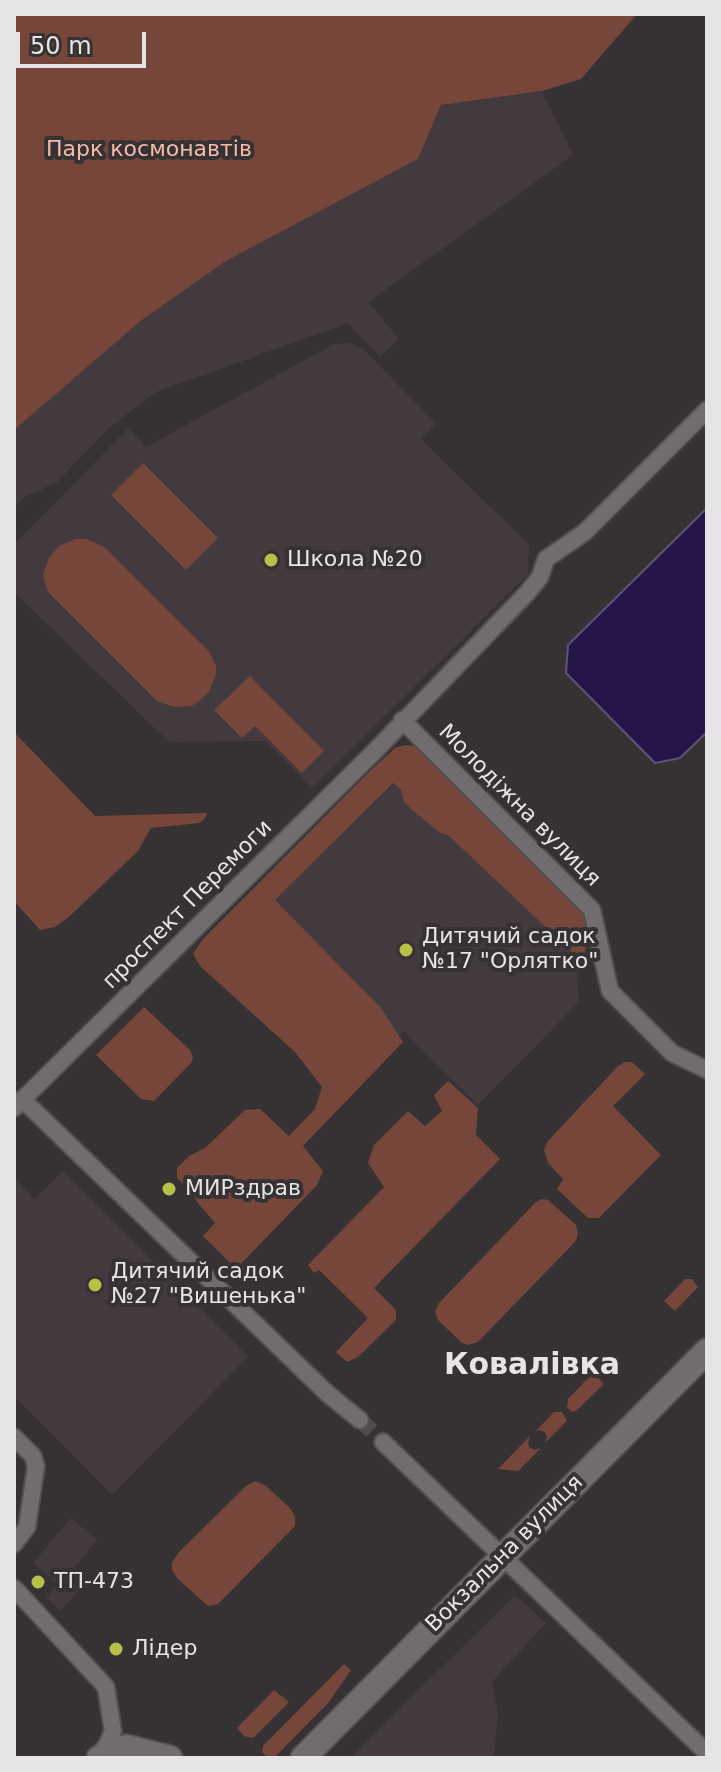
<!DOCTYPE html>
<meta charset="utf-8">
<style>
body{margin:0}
#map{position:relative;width:721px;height:1772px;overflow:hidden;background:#363234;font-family:"DejaVu Sans",sans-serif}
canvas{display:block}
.frame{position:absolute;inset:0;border:16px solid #e7e4e6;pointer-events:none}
.scale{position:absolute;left:16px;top:32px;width:130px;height:36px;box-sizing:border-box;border:4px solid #e7e4e6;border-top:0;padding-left:10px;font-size:24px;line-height:28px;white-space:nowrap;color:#e7e4e6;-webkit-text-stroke:6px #363234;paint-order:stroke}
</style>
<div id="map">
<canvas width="721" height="1772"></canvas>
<div class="frame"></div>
<div class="scale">50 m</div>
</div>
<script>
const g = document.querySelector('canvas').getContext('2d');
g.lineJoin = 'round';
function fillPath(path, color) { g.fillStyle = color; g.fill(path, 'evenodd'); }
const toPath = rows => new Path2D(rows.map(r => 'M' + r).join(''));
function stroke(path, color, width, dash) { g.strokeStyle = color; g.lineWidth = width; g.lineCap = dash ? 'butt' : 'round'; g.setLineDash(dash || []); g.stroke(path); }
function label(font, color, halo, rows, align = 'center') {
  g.font = font + ' "DejaVu Sans",sans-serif'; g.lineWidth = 8; g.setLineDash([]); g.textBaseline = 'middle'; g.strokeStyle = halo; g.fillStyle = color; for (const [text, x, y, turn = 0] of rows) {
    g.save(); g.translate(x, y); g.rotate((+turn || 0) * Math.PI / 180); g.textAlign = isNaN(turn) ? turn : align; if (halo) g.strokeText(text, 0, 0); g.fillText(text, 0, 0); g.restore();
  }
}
const built = toPath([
 [542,91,573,155,368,302,399,339,380,357,348,323,156,392,108,429,57,482,25,497,14,507,14,430,142,320,226,261,418,159,441,105],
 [349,343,362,348,436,423,421,439,529,545,528,574,313,788,265,741,169,742,14,592,14,544,129,428,146,447,334,344],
 [393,783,579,959,577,977,579,1002,478,1105,404,1031,364,1068,233,941],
 [63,1171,248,1357,112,1495,14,1396,14,1179,35,1199],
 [71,1518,97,1540,72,1570,85,1582,61,1611,46,1598,57,1584,33,1563],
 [515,1595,546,1623,492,1682,498,1713,494,1758,350,1758]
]);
const green = toPath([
 [14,14,637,14,581,79,542,91,441,105,418,159,226,261,142,320,14,430],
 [143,463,218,538,186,570,111,495],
 [76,539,87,539,104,547,208,650,216,666,216,674,209,692,198,702,191,706,174,707,157,701,48,592,43,575,49,558,59,546],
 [250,676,324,751,302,773,255,726,242,738,214,710],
 [14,732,95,816,207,813,205,818,200,823,151,828,138,851,70,916,55,927,40,930,14,901],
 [405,745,415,746,447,774,573,898,584,914,588,931,585,952,579,959,448,835,440,833,412,810,404,802,401,790,393,783,275,900,381,1008,403,1042,303,1146,323,1171,317,1185,236,1269,203,1236,215,1223,198,1203,192,1192,177,1178,177,1168,189,1156,205,1148,245,1110,260,1109,289,1136,315,1109,322,1087,295,1052,201,967,193,954,203,939,373,768,395,748],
 [144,1007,190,1050,193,1058,191,1063,154,1101,141,1099,96,1055],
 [625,1062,632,1062,645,1074,613,1106,661,1155,599,1218,588,1218,557,1189,563,1179,548,1163,544,1150,548,1141,618,1066],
 [448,1081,478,1108,476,1135,500,1159,374,1288,396,1310,396,1320,358,1357,347,1362,336,1352,368,1318,319,1270,314,1273,308,1265,384,1187,368,1163,374,1145,408,1111,425,1126,442,1111,434,1095],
 [542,1199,548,1200,576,1225,578,1234,575,1242,478,1342,468,1345,462,1343,438,1320,435,1312,439,1303,536,1202],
 [685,1279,692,1279,698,1287,675,1311,664,1301],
 [593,1373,604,1384,576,1411,572,1412,567,1407,568,1399],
 [554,1412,562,1412,567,1421,545,1443,547,1437,545,1432,539,1430,535,1432],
 [530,1436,528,1443,530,1448,535,1450,541,1448,518,1471,498,1469],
 [255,1481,265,1485,291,1509,295,1517,295,1526,218,1604,208,1606,178,1579,172,1570,172,1563,178,1553,246,1486],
 [344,1664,351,1670,329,1702,274,1758,268,1758,262,1752,263,1746],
 [274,1690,289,1702,253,1738,244,1736,237,1728]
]);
const water = toPath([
 [707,508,707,732,680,758,655,763,566,673,568,645,707,508]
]);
const minorTunnel = toPath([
 [360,1420,383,1442]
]);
const minor = toPath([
 [402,720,592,910,610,991,672,1053,707,1070],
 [22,1099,328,1394,360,1420],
 [14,1108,375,751,528,592,540,577,546,559,585,532,707,410],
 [14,1437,33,1456,36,1466,27,1527,14,1544],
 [383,1442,707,1753],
 [14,1588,106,1687,113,1731,107,1745,97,1757]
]);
const secondary = toPath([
 [99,1758,126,1747,170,1758],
 [303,1758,707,1351]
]);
const markers = [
 [271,560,8,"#b8c147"],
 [406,950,8,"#b8c147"],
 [169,1189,8,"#b8c147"],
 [95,1285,8,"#b8c147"],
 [38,1582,8,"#b8c147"],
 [116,1649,8,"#b8c147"]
];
const parkNames = [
 ["Парк космонавтів",149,150]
];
const poiNames = [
 ["Школа №20",287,560],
 ["Дитячий садок",422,937],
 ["№17 \"Орлятко\"",422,962],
 ["МИРздрав",185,1189],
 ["Дитячий садок",111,1272],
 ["№27 \"Вишенька\"",111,1297],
 ["ТП-473",54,1582],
 ["Лідер",132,1649]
];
const streetNames = [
 ["Молодіжна вулиця",519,806,45],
 ["проспект Перемоги",188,905,-45],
 ["Вокзальна вулиця",505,1554,-45]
];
const districtNames = [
 ["Ковалівка",532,1366]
];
fillPath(built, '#433a3f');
fillPath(green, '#754639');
fillPath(water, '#251548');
stroke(water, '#5f5377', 2);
stroke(minorTunnel, '#514d4f', 16, [16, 8]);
stroke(minor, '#524f51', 20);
stroke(secondary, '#524f51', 28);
stroke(minor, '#716d6f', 16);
stroke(secondary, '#716d6f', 24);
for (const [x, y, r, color] of markers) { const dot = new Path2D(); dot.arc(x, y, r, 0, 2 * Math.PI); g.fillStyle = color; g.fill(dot); stroke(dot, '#363234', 3); }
label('22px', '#f4baaa', '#363234', parkNames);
label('22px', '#e7e4e6', '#363234', poiNames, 'left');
label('22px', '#e7e4e6', '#363234', streetNames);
label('bold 30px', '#e7e4e6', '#363234', districtNames);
</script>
